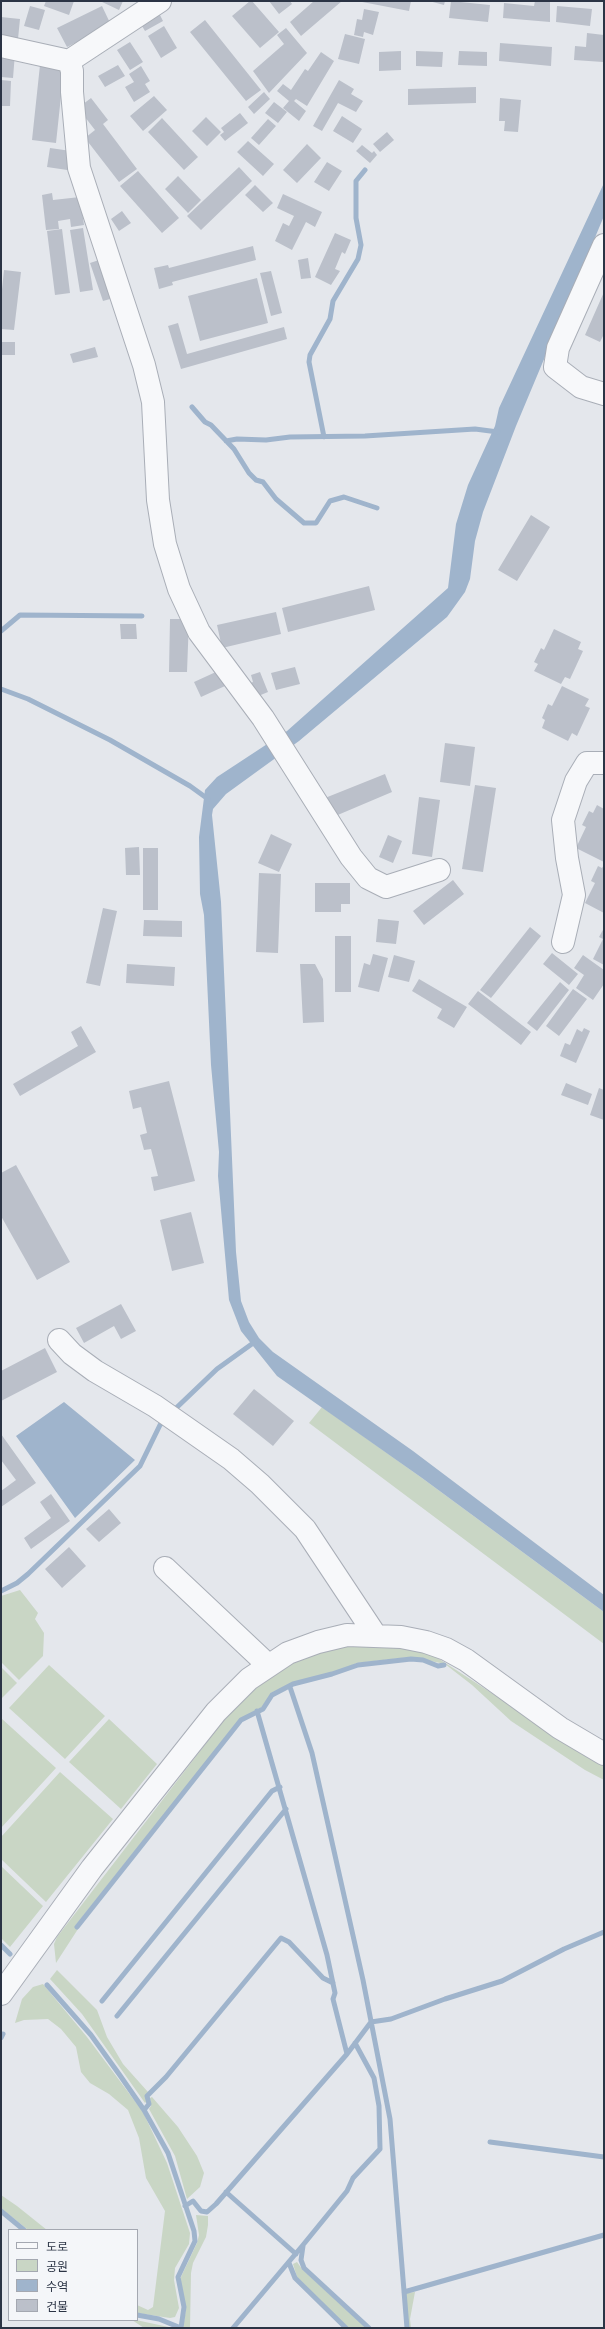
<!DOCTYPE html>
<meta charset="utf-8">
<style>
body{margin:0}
#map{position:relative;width:605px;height:2329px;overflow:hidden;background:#e4e7ec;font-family:Cabin,"Noto Sans KR",sans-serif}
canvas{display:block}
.frame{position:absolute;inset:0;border:2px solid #2b3445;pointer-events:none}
.legend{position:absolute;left:8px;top:2229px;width:130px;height:92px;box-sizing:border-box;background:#f4f6f9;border:1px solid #a4a8b1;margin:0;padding:5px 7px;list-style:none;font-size:12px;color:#2b3445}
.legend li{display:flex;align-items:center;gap:8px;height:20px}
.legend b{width:20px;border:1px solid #a4a8b1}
</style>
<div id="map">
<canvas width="605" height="2329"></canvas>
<div class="frame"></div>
<ul class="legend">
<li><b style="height:5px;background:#f7f8fa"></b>도로</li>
<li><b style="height:11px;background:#c9d6c5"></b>공원</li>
<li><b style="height:11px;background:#9fb4cc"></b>수역</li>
<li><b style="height:11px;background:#bbc0ca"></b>건물</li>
</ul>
</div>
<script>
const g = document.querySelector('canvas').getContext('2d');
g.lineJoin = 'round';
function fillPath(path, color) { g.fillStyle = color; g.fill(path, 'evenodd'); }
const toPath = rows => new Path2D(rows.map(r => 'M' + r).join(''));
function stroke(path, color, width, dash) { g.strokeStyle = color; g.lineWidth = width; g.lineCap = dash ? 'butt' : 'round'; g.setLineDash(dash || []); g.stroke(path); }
const green = toPath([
 [322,1407,422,1478,604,1612,604,1644,309,1423],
 [20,1590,38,1613,35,1619,44,1633,43,1656,19,1680,1,1662,1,1596],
 [347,1645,394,1646,433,1655,604,1766,604,1780,585,1770,511,1721,472,1685,445,1664,411,1657,357,1663,331,1674,293,1683,271,1693,262,1707,240,1719,75,1926,78,1929,56,1963,54,1944,57,1937,234,1707,279,1667,327,1649],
 [49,1665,105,1716,65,1759,9,1708],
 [1,1667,17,1683,1,1699],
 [1,1718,56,1768,1,1828],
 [109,1719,157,1764,121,1809,69,1762],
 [60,1772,113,1819,46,1902,1,1859,1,1837],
 [1,1866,43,1906,10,1947,1,1938],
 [57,1970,97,2010,107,2037,123,2064,148,2092,146,2095,146,2102,145,2103,82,2014,50,1979],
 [43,1984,87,2037,143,2112,167,2163,190,2233,189,2244,175,2268,174,2280,179,2308,175,2317,170,2318,137,2313,137,2305,148,2310,153,2307,165,2211,146,2178,139,2138,128,2110,109,2094,90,2083,81,2072,76,2047,61,2029,48,2019,24,2020,15,2023,22,1999,33,1987],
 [152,2097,178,2127,197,2156,204,2173,200,2187,187,2199,175,2156,149,2109,151,2106,150,2098],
 [1,2195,17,2206,47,2230,28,2230,1,2208],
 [196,2215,208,2216,208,2225,206,2237,193,2263,191,2273,190,2328,183,2328,186,2309,180,2279,197,2243,199,2235],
 [297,2262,302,2269,366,2328,349,2328,326,2307,297,2277,293,2264],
 [415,2292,410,2319,411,2328,408,2328,406,2293],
 [132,2320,136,2320,173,2328,144,2328]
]);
const water = toPath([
 [604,183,604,216,516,426,483,512,475,541,470,579,465,592,447,617,299,741,226,794,213,809,212,815,221,902,236,1252,241,1301,249,1322,259,1338,273,1352,413,1451,604,1595,604,1612,422,1478,277,1376,241,1331,229,1300,218,1176,219,1152,211,1065,204,915,200,894,199,837,205,790,217,777,287,731,448,588,456,524,468,485,495,426,499,408],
 [64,1402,135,1460,75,1518,16,1436]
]);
const stream = toPath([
 [192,407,205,422,211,425,234,449,249,473,256,480,263,482,276,499,304,523,316,523,330,501,344,497,377,508],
 [324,437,309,362,310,355,330,319,333,301,358,259,361,245,356,218,356,181,365,170],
 [226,441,237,439,266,440,290,437,365,436,475,429,498,432],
 [1,631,20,615,142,616],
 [1,689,28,699,110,740,190,786,208,799],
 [172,1412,217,1369,256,1341],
 [1,1591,17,1583,28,1574,140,1466,160,1425,165,1420],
 [290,1687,312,1753,363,1980,390,2119,407,2328],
 [257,1711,327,1955,335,1993,333,1999,347,2054],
 [77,1927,241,1720,263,1709,272,1695,293,1684,332,1674,358,1665,411,1659,423,1660,438,1666,444,1665],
 [1,1945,10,1954],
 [47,1985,91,2035,119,2074,144,2110,168,2153,194,2231,195,2241,178,2277,184,2307,181,2328],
 [102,2001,272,1791,280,1787],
 [117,2016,286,1809],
 [1,2038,3,2034],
 [144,2110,149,2104,147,2096,166,2077,281,1938,289,1942,323,1978,333,1983],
 [490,2142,604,2157],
 [226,2192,296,2254],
 [185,2206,193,2201,201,2211,207,2212,216,2204,347,2054,371,2022,391,2019,445,1999,502,1981,564,1949,604,1932],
 [1,2211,24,2230],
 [303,2246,301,2260,304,2268,369,2328],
 [289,2263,295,2278,346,2328],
 [404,2292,604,2235],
 [137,2315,159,2319,181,2328],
 [233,2328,303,2245,347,2191,353,2178,380,2149,379,2106,374,2078,355,2043]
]);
const building = toPath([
 [46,1,74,1,69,15,44,6],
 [100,1,123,1,119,10],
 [250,1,252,1,279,32,260,48,232,16],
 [269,1,290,1,292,4,279,14],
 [314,1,342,1,301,36,290,22],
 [357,1,411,1,409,11],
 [429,1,445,1,444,5],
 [451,1,490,5,488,22,449,18],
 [535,1,550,1,550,22,503,18,504,3,534,6],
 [30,6,45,10,39,30,24,26],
 [102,6,111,25,67,47,57,28],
 [557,6,592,9,590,26,556,22],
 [364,9,379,12,373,35,364,32,363,37,354,35,357,19,362,20],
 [158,11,163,21,145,31,139,21],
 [1,17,20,19,18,39,1,37],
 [205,20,261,90,246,101,190,32],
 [164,26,177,48,161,58,148,36],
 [286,28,307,53,269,93,253,71,284,44,277,35],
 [587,33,604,35,603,62,574,60,575,46,586,47],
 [345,34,365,39,359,64,338,59],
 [130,42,143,62,130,70,117,50],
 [500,43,552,47,551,66,499,61],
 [401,51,401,70,379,71,379,52],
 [416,51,443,52,442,67,416,66],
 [459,51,487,52,487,66,458,65],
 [1,52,15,53,13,78,1,77],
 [321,52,334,61,307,106,296,99,294,101,306,111,299,121,283,108,289,101,277,91,283,84,291,90,305,69,308,71],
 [40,65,64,68,56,143,32,140],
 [118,65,125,76,105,87,98,76],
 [141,66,150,81,145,84,150,92,134,102,125,87,134,82,129,74],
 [1,80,11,81,10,106,1,106],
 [339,80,354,89,351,94,363,101,356,112,338,103,322,131,313,126],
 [476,87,476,103,408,105,408,89],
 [264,92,270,99,254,114,248,107],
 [154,96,167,110,143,131,130,116],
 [91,98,108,120,103,124,137,169,119,182,85,138,95,130,78,108],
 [500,98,521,100,518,132,504,131,505,121,499,121],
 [274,102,287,112,278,123,265,113],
 [240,113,248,123,225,141,220,135,224,132,221,128],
 [342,116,362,129,353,143,333,131],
 [206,117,221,132,207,146,192,131],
 [162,118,198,157,184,170,148,132],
 [268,119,276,126,259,145,251,138],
 [387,132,394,140,380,152,373,144],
 [248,141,274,164,263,176,237,152],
 [307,144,321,158,297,183,283,170],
 [362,145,372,153,374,151,377,155,370,163,356,151],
 [50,148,71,151,74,171,47,167],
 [327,162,342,171,329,191,314,182],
 [239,167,252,181,201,230,187,216],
 [138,171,179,218,162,233,120,186],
 [178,176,201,200,188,213,165,189],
 [255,185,273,203,263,212,245,195],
 [52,193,53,200,80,197,84,225,71,227,70,219,58,221,59,229,46,230,42,195],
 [283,194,322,212,315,227,306,222,292,250,275,241,283,223,289,226,294,216,277,208],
 [122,211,131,223,119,231,111,219],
 [83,228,93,290,80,292,70,230],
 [62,229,70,293,55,295,47,231],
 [335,233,351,240,345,254,342,252,335,269,340,271,331,285,315,277],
 [253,246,256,260,172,282,173,285,159,289,154,268,168,265,169,268],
 [308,258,311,278,301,279,298,260],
 [99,260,110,299,103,301,90,263],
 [4,270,21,272,14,330,1,329,1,299],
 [271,271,282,313,271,316,260,273],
 [257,278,268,323,200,341,188,296],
 [604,292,604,334,600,342,585,335],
 [178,323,187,354,284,327,287,339,181,369,168,326],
 [1,342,15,342,15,355,1,355],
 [95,347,98,357,73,363,70,354],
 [531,515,550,527,517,581,498,570],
 [369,586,375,610,288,632,282,608],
 [276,612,281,634,222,648,217,625],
 [170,619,189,619,187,672,169,672],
 [120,624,136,624,137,639,121,639],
 [554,629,581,642,578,649,583,651,570,679,565,677,561,684,534,671,538,664,534,662,541,648,544,650],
 [295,667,300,684,276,690,271,673],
 [218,671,225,686,201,697,194,682],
 [260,672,268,692,251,699,246,685,253,682,251,675],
 [562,686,589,699,585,706,590,708,577,736,572,733,568,741,542,728,545,720,542,718,548,704,552,706],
 [445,743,475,747,470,786,440,782],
 [385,774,392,792,333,817,325,798],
 [475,785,496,788,483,872,462,869],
 [419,797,440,800,432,857,412,854],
 [597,805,604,809,604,862,576,848,586,827,582,825,589,811,593,813],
 [271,834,292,844,279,872,258,863],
 [388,835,402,841,393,863,379,857],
 [139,847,140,875,126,875,125,848],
 [143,848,158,848,158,910,143,910],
 [604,865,604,913,585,903,595,883,591,881,598,866,602,868],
 [259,873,281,874,278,953,256,952],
 [453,880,464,894,424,925,413,911],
 [315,883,350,883,350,904,341,904,341,912,315,912],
 [103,908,117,911,100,986,86,983],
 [378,919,399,921,396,944,376,942],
 [144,920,182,921,182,937,143,936],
 [530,927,541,936,491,998,480,990],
 [604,928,604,965,593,959,603,939,599,937],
 [335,936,351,936,351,992,335,992],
 [552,953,578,974,569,985,543,964],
 [373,954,388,958,379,992,358,987,364,963,370,965],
 [394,955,415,961,409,982,388,977],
 [583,955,604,970,604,984,593,1000,576,988,584,975,574,968],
 [127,964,175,967,174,986,126,983],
 [300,964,315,964,323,979,324,1022,303,1023],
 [419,979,467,1007,454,1028,437,1018,442,1009,412,991],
 [560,982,569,990,537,1031,527,1023],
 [573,989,587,999,559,1036,546,1026],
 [478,991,531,1032,521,1045,468,1004],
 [81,1026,96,1052,20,1096,13,1084,78,1046,71,1032],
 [584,1028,590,1031,576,1063,560,1056,565,1043,570,1045,577,1029,582,1032],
 [169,1081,195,1181,154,1191,151,1177,158,1176,151,1149,144,1150,140,1135,147,1133,141,1107,133,1109,129,1091],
 [566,1083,592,1094,588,1105,561,1095],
 [599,1088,604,1090,604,1120,590,1115],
 [16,1165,70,1262,37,1280,1,1216,1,1173],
 [191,1212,204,1263,172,1271,160,1220],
 [121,1304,136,1331,121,1339,114,1326,84,1343,76,1328],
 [45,1348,57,1372,1,1401,1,1371],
 [254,1389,294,1421,273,1446,233,1414],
 [1,1434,36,1483,1,1507,1,1491,16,1480,1,1460],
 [51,1494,70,1521,31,1549,24,1538,51,1518,40,1502],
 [109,1509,121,1523,99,1542,86,1529],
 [69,1547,86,1566,62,1588,45,1569]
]);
const minor = toPath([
 [1,46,69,61,160,1],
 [69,61,72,71,72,92,79,168,144,365,153,402,158,500,165,544,179,589,199,632,263,718,351,857,368,878,386,887,439,870],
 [604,245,558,348,555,367,581,387,604,394],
 [563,942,574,895,567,858,563,820,576,781,587,763,604,763],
 [59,1340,72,1354,95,1371,155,1406,231,1459,260,1484,305,1529,376,1636],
 [165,1568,268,1665],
 [1,1994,92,1868,216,1712,249,1679,288,1653,318,1642,347,1635,401,1637,426,1642,446,1649,466,1660,560,1728,604,1754]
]);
fillPath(green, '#c9d6c5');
fillPath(water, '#9fb4cc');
stroke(stream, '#9fb4cc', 5);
fillPath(building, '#bbc0ca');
stroke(minor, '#a9aeb7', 24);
stroke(minor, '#f7f8fa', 22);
</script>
